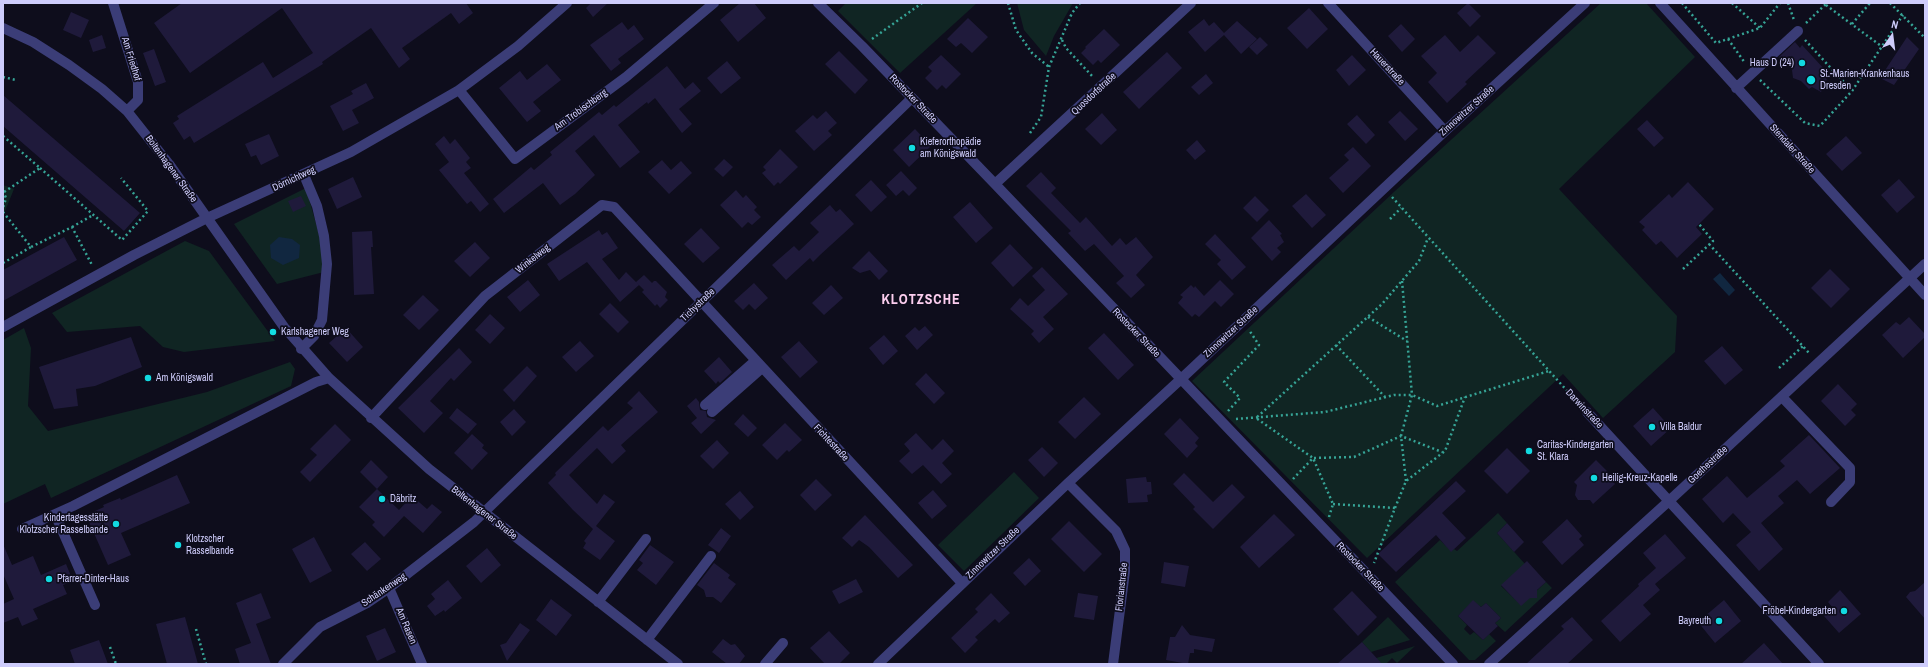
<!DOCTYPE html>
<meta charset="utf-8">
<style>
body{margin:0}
#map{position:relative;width:1928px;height:667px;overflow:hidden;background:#0e0d1c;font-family:"Archivo Narrow",sans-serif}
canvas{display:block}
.frame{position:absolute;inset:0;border:4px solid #ceccfb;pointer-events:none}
.north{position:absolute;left:1872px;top:16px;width:40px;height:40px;-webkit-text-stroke:3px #0e0d1c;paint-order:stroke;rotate:14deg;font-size:11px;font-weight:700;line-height:16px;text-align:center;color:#ceccfb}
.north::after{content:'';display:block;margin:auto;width:14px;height:18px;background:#ceccfb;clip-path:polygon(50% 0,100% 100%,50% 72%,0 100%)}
</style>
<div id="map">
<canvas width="1928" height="667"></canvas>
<div class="frame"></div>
<div class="north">N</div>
</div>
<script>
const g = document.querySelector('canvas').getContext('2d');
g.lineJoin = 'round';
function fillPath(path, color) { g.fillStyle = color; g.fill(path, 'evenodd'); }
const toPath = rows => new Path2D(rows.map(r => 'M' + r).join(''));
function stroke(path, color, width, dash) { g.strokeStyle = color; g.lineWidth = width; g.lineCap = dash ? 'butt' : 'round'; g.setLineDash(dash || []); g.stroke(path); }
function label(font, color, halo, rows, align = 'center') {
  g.font = font + ' "Archivo Narrow",sans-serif'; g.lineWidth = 3.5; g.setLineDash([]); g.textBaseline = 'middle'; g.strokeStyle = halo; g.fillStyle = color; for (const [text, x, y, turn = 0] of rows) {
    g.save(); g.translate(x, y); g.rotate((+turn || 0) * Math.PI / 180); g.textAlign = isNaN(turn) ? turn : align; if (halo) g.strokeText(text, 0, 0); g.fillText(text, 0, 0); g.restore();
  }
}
const green = toPath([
 [846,3,977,3,900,73,838,11],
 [1017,3,1073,3,1054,36,1046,56,1024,30],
 [1601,3,1646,3,1695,57,1559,189,1677,316,1675,352,1603,418,1563,374,1367,558,1192,381,1395,191],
 [3,185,14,189,3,216],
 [306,188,320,238,324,272,277,284,234,224],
 [185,241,209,251,275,341,184,352,163,347,140,326,67,332,52,313],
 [24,328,31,348,28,406,48,431,207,392,290,362,295,369,291,386,51,498,45,484,3,504,3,340],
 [1014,472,1039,498,964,571,938,545],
 [1498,513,1507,523,1497,533,1525,564,1501,586,1521,605,1546,582,1552,588,1505,632,1495,623,1501,618,1486,603,1481,607,1473,601,1458,616,1467,625,1464,629,1470,635,1474,632,1483,640,1489,634,1496,641,1475,660,1469,660,1395,582,1440,540,1451,551,1454,549,1457,551],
 [1388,617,1410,640,1371,652,1362,642],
 [1415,646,1397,663,1392,658,1386,664,1357,664]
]);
const water = toPath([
 [279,237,292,239,300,245,299,258,283,265,271,258,270,245],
 [1720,273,1735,290,1729,296,1713,279]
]);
const building = toPath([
 [182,3,466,3,473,13,459,24,451,13,402,48,410,59,399,68,371,28,322,62,323,64,194,143,190,136,184,140,173,123,179,119,177,116,263,62,273,78,313,53,282,8,190,73,154,23],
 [591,3,608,3,593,17,586,8],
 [740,3,754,3,766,18,738,42,720,20],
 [1468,3,1481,16,1470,27,1457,13],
 [1309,8,1328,29,1307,49,1287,28],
 [71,12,89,20,81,38,63,30],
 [968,18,988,37,972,53,961,43,956,47,947,39],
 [1204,19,1209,26,1214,22,1224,33,1237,21,1257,39,1241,54,1224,35,1205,52,1188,32],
 [622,22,628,30,634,25,644,39,618,59,621,63,611,71,590,45],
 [1401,24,1415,39,1402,52,1388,36],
 [1104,29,1120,45,1101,63,1098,60,1093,65,1081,53,1086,48,1085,47],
 [102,35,106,48,93,52,89,40],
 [1445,35,1460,52,1478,35,1496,53,1465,82,1467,84,1447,103,1428,82,1437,73,1421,56],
 [1260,37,1268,45,1257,55,1249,47],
 [1907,37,1919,49,1894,85,1880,78],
 [1795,42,1800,48,1802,45,1826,71,1823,73,1827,79,1821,92,1812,87,1809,89,1801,81,1793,78,1792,70,1779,57],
 [154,49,166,82,155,86,143,53],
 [839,51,868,80,855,94,825,64],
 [1167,52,1182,68,1139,109,1123,92],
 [941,55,961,74,946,89,942,85,937,90,925,78,932,71,928,67],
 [1352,55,1366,70,1349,86,1336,70],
 [727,61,741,78,721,94,707,78],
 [547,64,561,80,533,102,541,111,527,122,499,88,520,71,527,80],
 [667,66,685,89,693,82,701,91,679,109,692,124,682,133,655,98,648,104,647,102,618,125,640,152,620,168,594,135,575,151,595,175,575,194,560,205,543,183,504,213,493,199,531,167,534,170,552,155,550,152,599,112,602,115,614,105,616,107],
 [1206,74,1213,83,1199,95,1191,87],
 [366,83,374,98,352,110,359,123,343,131,330,106,353,94,351,91],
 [3,95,140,213,124,231,3,126],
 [826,111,837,123,828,131,832,135,814,151,795,131,813,115,817,119],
 [1400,111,1418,129,1405,141,1388,122],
 [1102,113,1117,130,1101,145,1085,129],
 [1357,115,1375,135,1366,144,1347,124],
 [1647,120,1664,138,1654,147,1637,129],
 [915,129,931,146,909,167,893,150],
 [269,134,279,156,261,165,256,155,251,157,245,144],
 [444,136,450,144,455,139,470,158,466,162,471,168,464,173,489,204,480,212,471,201,467,204,439,170,449,162,435,144],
 [1846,136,1862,153,1842,171,1826,154],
 [1197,140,1206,151,1195,160,1186,150],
 [1353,147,1371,166,1343,193,1329,178,1349,160,1344,155],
 [780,149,798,167,780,184,778,182,774,186,762,173,766,170,763,167],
 [724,159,733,167,723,177,714,169],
 [662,160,671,170,681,161,692,173,669,194,648,172],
 [901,171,917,188,909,196,903,190,896,196,886,185],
 [1041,172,1056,188,1051,193,1080,223,1086,217,1112,246,1120,238,1126,245,1136,237,1153,257,1136,275,1145,285,1131,298,1116,283,1124,276,1094,244,1085,251,1068,233,1071,231,1026,186],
 [353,177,362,197,337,209,328,189],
 [1899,179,1915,197,1897,213,1881,195],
 [871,180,887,197,871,212,855,195],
 [1688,182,1714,209,1696,227,1702,234,1677,258,1661,241,1656,245,1642,230,1645,227,1639,222,1669,194,1672,198],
 [736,190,743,198,746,195,757,207,754,210,761,217,752,225,748,222,742,228,720,205],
 [1306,194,1326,215,1312,228,1292,206],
 [301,196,306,206,293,212,288,201],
 [1255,196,1269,210,1257,222,1243,208],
 [970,202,993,228,976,243,953,217],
 [830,205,836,212,840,209,854,224,820,255,813,262,810,258,786,280,772,265,794,246,799,251,819,232,810,223],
 [1269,220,1282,234,1280,235,1284,242,1277,248,1281,252,1272,261,1251,238],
 [701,228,720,248,703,263,684,244],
 [599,230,602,235,607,232,618,248,602,259,619,280,626,272,639,285,620,302,587,262,559,281,547,264],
 [372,231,373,247,371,247,374,294,354,295,352,232],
 [1215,234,1246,267,1232,280,1217,264,1221,260,1205,244],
 [64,237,77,260,3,301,3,270],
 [475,242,490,258,470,277,454,261],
 [1010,244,1033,268,1013,287,991,263],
 [869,251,888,271,879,280,870,270,860,273,852,268],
 [1042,267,1068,294,1043,317,1054,329,1039,343,1031,334,1034,331,1010,309,1020,298,1028,306,1045,290,1032,276],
 [1830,269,1850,289,1831,308,1811,288],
 [644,275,652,283,654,281,656,281,667,292,665,297,668,300,660,308,657,304,655,306,642,292,644,290,636,282],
 [528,280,540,295,520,312,507,297],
 [1220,280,1234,294,1221,307,1215,301,1199,317,1195,314,1192,317,1178,303,1183,297,1180,295,1191,285,1194,288,1195,286,1204,296],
 [754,283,768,298,755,310,749,304,743,310,734,301],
 [831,285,843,298,824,315,812,303],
 [423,295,439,310,419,330,403,315],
 [610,303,629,322,618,333,599,314],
 [490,314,505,328,490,344,475,330],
 [1909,317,1925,334,1925,337,1903,358,1882,335,1896,322,1900,325],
 [925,326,933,335,917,350,905,336,915,327,919,331],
 [346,328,363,347,347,362,329,343],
 [1104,333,1134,365,1118,380,1088,348],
 [884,335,898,351,883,365,869,348],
 [131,337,142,367,95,386,76,389,78,406,54,409,39,367],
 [580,341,594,356,576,372,562,357],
 [799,341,818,362,800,378,781,357],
 [1722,346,1743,370,1725,385,1704,361],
 [459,348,472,362,454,381,451,378,430,401,443,413,424,433,398,408],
 [719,357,732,372,720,383,718,381,716,384,704,371],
 [527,366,537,376,514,402,503,390],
 [926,373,945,393,934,404,915,384],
 [1838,384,1857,404,1851,410,1856,415,1845,426,1821,401],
 [639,391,658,412,621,445,626,451,612,464,597,448,569,475,597,504,604,494,615,502,596,526,615,541,600,560,583,548,586,543,584,541,593,529,573,510,548,483,556,475,555,473,603,426,608,431,633,408,627,403],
 [1084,397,1101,414,1075,439,1058,422],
 [696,398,699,402,700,410,706,411,707,417,716,420,701,434,691,423,697,418,687,406],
 [457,408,477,424,468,434,449,418],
 [1653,408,1671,428,1651,446,1633,426],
 [514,409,526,422,512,436,500,422],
 [743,414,757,428,748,437,734,424],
 [1180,418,1199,438,1195,443,1198,446,1187,458,1164,434],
 [785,423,802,440,789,452,787,450,777,460,762,445],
 [335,424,351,440,310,482,300,472,317,455,310,449],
 [916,433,932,450,943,439,954,451,942,463,952,474,941,484,923,465,912,474,899,461,910,451,904,444],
 [472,434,484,445,482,448,488,453,472,470,454,453],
 [1809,435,1840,468,1810,494,1797,480,1778,496,1784,503,1761,523,1783,549,1759,571,1736,545,1751,532,1733,513,1723,523,1702,499,1727,476,1747,498,1785,466,1780,461],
 [717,440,729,453,713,469,700,456],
 [1042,447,1058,463,1044,477,1028,460],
 [1507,448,1530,471,1507,494,1484,471],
 [371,460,388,477,377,489,360,472],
 [1596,460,1608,472,1606,474,1615,484,1593,504,1590,500,1578,500,1575,495,1577,485,1574,482],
 [1184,473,1213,502,1232,484,1245,497,1213,529,1193,509,1195,507,1173,484],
 [177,475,190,503,121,533,131,555,108,565,86,515,104,507,103,505,120,498,121,500],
 [1146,477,1147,482,1151,482,1152,494,1147,495,1148,502,1128,503,1126,479],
 [816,479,832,495,815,511,800,495],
 [1456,481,1466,491,1442,513,1466,538,1451,552,1436,535,1396,572,1378,554],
 [377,489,399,510,412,496,427,509,432,504,442,512,423,533,404,516,384,537,372,525,375,522,359,507],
 [933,490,947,506,932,519,918,503],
 [740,491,754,507,740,520,725,504],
 [1274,514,1295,535,1259,568,1240,547],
 [865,515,913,565,898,578,869,547,859,540,852,547,842,538],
 [1567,519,1582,536,1579,539,1584,545,1562,565,1542,542],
 [1069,521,1102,554,1084,572,1051,539],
 [1507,523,1524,542,1514,552,1497,533],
 [721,528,731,536,719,553,708,545],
 [1665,534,1686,558,1655,584,1660,590,1643,605,1651,614,1620,642,1601,621,1639,586,1638,584,1656,568,1643,553],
 [314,537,332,571,310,583,292,549],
 [365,542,381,559,367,571,351,554],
 [3,544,12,565,33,556,41,575,66,564,73,581,63,585,67,594,33,609,38,619,22,626,18,617,3,623,3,604,14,599,3,574],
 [650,545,674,562,656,585,637,570,643,563,639,560],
 [487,548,501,565,481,583,466,566],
 [1029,558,1041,571,1025,586,1013,573],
 [1527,561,1546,582,1537,590,1537,598,1530,598,1521,606,1501,585],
 [1164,562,1189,566,1185,587,1161,583],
 [714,563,730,575,728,578,736,584,721,603,713,597,706,597,704,590,697,585],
 [856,579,863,592,839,604,832,591],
 [448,580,462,598,445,612,444,610,435,616,427,606,435,599,431,594],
 [1925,582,1925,619,1906,597,1910,592,1915,591],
 [1840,590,1861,614,1839,633,1824,616,1833,608,1828,602],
 [1352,591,1377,617,1358,636,1333,609],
 [261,593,271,618,256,624,271,664,240,664,235,649,251,643,236,603],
 [991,593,1010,613,999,623,995,619,975,637,978,640,965,653,951,638,978,612,975,609],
 [1078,593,1098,596,1094,620,1074,617],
 [551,599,572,615,556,636,536,620],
 [1473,600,1481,607,1486,603,1501,618,1495,623,1498,626,1483,640,1458,616],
 [1724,600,1741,621,1715,643,1698,622],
 [185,617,198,664,167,664,156,624],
 [1572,617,1593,640,1567,664,1526,664,1564,629,1561,626],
 [520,623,530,630,507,661,500,645,506,643],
 [1182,625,1190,635,1215,639,1212,652,1194,649,1194,653,1190,653,1188,664,1166,660,1170,637,1175,637],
 [385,628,396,652,377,661,366,636],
 [829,631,850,653,839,664,825,664,810,648],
 [723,639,731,645,735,644,745,656,739,664,727,664,712,652],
 [99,640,108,664,75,664,70,650],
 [1362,642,1382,664,1337,664],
 [1764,643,1783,664,1741,664]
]);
const path = toPath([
 [1008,3,1016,30,1032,53,1049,67],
 [1682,3,1716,43,1760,28,1780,3],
 [1732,3,1760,28],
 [1788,3,1794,20],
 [1890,3,1925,38],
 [1826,5,1881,46],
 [1806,23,1827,3],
 [1852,24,1870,3],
 [872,39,922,3],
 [1728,39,1745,63],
 [1062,40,1066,48,1093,77],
 [1805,40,1852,91],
 [3,77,16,80],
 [1760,80,1805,123,1820,126,1852,91,1903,15],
 [1030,133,1041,117,1049,67,1072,13,1080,3],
 [3,136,40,168,4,192],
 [40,168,122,240,148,211,121,178],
 [3,191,6,198,3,208],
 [1392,197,1579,404],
 [3,212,31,247,72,227,92,265],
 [1390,219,1401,208],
 [72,227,93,215],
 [1709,244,1810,354],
 [3,263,31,247],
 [1683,269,1713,241,1699,224],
 [1402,281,1412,395,1401,436,1406,481],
 [1368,317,1407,341],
 [1336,345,1385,397],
 [1779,368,1803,346],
 [1228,411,1240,398,1224,382,1259,345,1249,330],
 [1236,419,1325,412,1394,395,1412,395,1437,406,1549,371],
 [1293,479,1313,458,1354,457,1401,436,1442,452],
 [1333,504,1395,508,1374,563],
 [1395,508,1406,481,1445,451,1465,397],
 [1329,517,1333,504,1313,458,1256,418,1382,304,1419,261,1428,238],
 [196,629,206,664],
 [110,647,116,664]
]);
const minor = toPath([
 [113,3,138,82,138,100,127,111],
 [818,3,862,46,995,184,1453,664],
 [1328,3,1445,131],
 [1660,3,1925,295],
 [3,28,33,42,69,65,102,89,127,111,169,164,284,327,329,378,429,469,678,664],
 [1736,88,1798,31],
 [459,90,515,159,626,77,714,3],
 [995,184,1191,3],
 [3,327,134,255,207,218,351,152,459,90,518,46,567,3],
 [301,349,314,336,322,320,327,264,324,236,317,206,304,175],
 [1782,397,1850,468,1850,482,1831,502],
 [705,405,755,361],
 [712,412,762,368],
 [1587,412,1819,664],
 [371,418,485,296,602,205,614,207,962,583],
 [1068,483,1116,531,1125,550,1125,571,1113,664],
 [55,514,95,605],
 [22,529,73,506,316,382,329,378],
 [389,588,422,664],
 [598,602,646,539],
 [647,640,711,556],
 [283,664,320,627,367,603,389,588,474,522,912,98],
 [765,664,783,643],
 [878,664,1068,483,1181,379,1445,131,1585,3],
 [1489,664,1670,500,1925,264]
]);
const markers = [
 [1802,63,4,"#12dae1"],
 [1811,80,5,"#12dae1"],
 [912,148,4,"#12dae1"],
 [273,332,4,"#12dae1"],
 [148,378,4,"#12dae1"],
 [1652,427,4,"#12dae1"],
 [1529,451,4,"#12dae1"],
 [1594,478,4,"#12dae1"],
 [382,499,4,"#12dae1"],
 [116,524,4,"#12dae1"],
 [178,545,4,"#12dae1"],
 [49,579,4,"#12dae1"],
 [1844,611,4,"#12dae1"],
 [1719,621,4,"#12dae1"]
];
const streetNames = [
 ["Am Friedhof",131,59,73],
 ["Hauerstraße",1387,67,47],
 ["Quosdorfstraße",1094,94,-43],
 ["Rostocker Straße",913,99,46],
 ["Am Trobischberg",581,110,-36],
 ["Zinnowitzer Straße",1467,111,-42],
 ["Stendaler Straße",1792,149,48],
 ["Boltenhagener Straße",171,169,54],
 ["Dörnichtweg",294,179,-25],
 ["Winkelweg",533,259,-38],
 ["Tichystraße",698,305,-44],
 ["Zinnowitzer Straße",1231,332,-43],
 ["Rostocker Straße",1136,333,46],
 ["Darwinstraße",1584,409,47],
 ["Fichtestraße",831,443,47],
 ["Goethestraße",1708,465,-43],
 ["Boltenhagener Straße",484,513,38],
 ["Zinnowitzer Straße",993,553,-44],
 ["Rostocker Straße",1360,567,46],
 ["Florianstraße",1122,587,-84],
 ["Schänkenweg",384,590,-34],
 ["Am Rasen",406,626,67]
];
const poiNames = [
 ["Haus D (24)",1794,63,"right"],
 ["St.-Marien-Krankenhaus",1820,74],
 ["Dresden",1820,86],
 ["Kieferorthopädie",920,142],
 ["am Königswald",920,154],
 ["Karlshagener Weg",281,332],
 ["Am Königswald",156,378],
 ["Villa Baldur",1660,427],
 ["Caritas-Kindergarten",1537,445],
 ["St. Klara",1537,457],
 ["Heilig-Kreuz-Kapelle",1602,478],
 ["Däbritz",390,499],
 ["Kindertagesstätte",108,518,"right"],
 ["Klotzscher Rasselbande",108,530,"right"],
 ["Klotzscher",186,539],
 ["Rasselbande",186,551],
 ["Pfarrer-Dinter-Haus",57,579],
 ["Fröbel-Kindergarten",1836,611,"right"],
 ["Bayreuth",1711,621,"right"]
];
const districtNames = [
 ["KLOTZSCHE",921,300]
];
fillPath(green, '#102523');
fillPath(water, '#112740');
fillPath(building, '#1f1a3b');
stroke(path, '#36a496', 2.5, [2, 3]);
stroke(minor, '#3b3d77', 10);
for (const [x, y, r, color] of markers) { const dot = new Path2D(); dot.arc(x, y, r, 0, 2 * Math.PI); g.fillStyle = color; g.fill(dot); stroke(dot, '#0e0d1c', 1.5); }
label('10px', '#ceccfb', '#0e0d1c', streetNames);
label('10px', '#ceccfb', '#0e0d1c', poiNames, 'left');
g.letterSpacing = '1px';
label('bold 14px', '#fbcdee', '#0e0d1c', districtNames);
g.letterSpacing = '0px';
</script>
